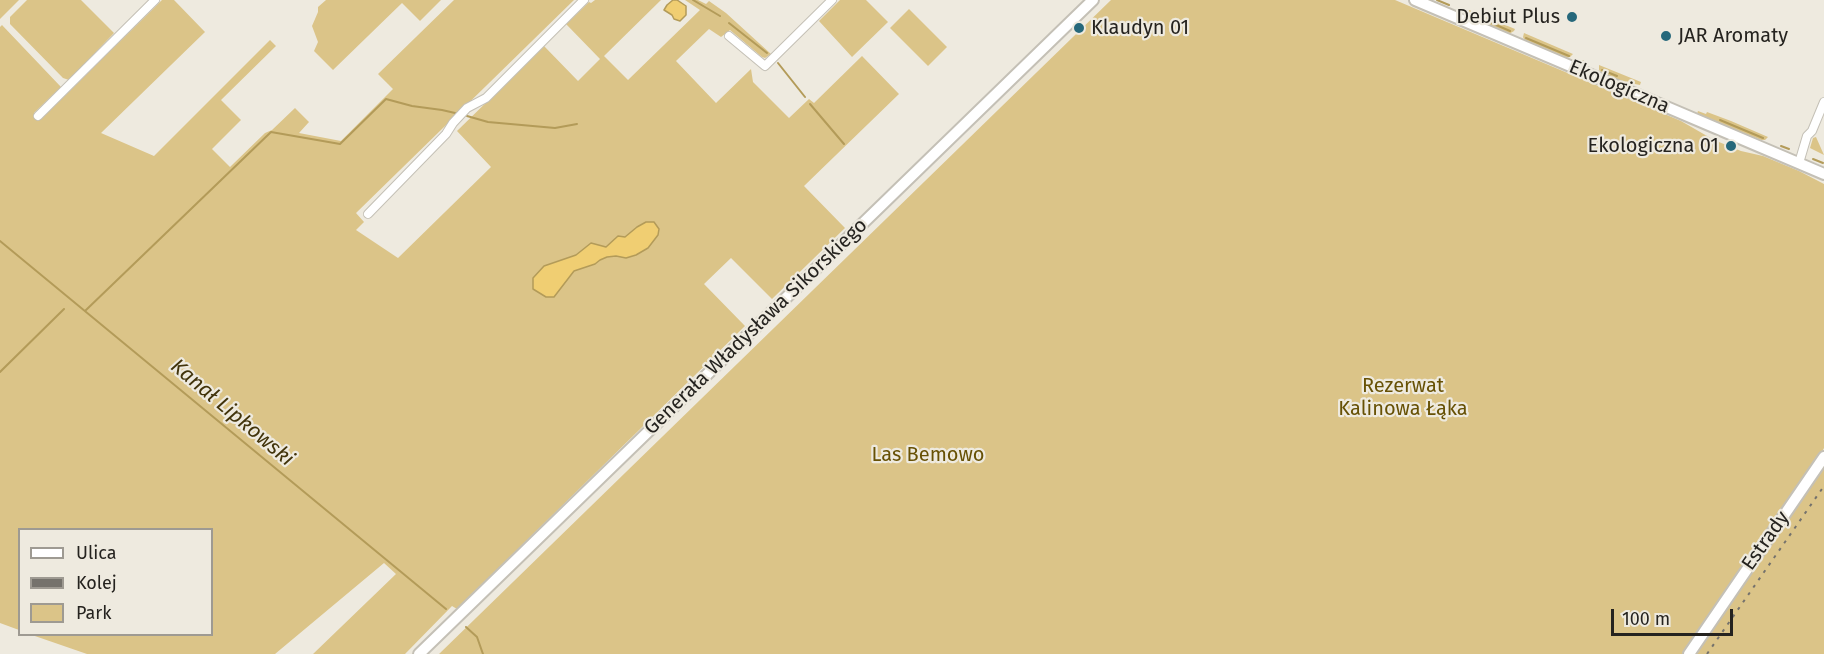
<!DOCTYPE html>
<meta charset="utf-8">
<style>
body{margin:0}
#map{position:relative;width:1824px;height:654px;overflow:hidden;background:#eeeadf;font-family:"Fira Sans",sans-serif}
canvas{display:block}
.legend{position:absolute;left:18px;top:528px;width:195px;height:108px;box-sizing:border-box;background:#eeeadf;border:2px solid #9e9a92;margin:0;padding:8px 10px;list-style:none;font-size:18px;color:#25231f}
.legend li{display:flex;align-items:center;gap:12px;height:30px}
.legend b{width:30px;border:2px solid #9e9a92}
.scale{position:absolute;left:1611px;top:609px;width:122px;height:27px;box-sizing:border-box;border:3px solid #25231f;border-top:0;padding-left:8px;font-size:18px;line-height:21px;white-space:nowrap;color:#25231f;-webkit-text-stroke:4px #eeeadf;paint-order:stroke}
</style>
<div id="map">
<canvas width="1824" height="654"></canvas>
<ul class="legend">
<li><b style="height:8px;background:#fff"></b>Ulica</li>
<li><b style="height:8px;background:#75726c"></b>Kolej</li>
<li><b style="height:16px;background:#dbc488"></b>Park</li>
</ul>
<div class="scale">100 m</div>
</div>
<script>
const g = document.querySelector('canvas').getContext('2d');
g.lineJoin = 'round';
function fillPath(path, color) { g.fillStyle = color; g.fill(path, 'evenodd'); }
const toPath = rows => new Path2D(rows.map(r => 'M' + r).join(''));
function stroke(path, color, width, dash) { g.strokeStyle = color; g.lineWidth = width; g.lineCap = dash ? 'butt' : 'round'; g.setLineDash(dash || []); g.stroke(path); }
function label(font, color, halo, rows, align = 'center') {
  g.font = font + ' "Fira Sans",sans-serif'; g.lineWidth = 4.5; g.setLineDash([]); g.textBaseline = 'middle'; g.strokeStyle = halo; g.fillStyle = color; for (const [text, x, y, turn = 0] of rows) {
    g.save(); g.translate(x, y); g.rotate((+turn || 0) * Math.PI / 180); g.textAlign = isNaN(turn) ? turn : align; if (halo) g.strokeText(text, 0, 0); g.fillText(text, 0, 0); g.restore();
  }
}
const green = toPath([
 [0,0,19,0,0,19],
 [27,0,81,0,114,33,69,80,63,78,10,24,10,17],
 [162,0,174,0,205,32,101,133,154,156,270,40,276,46,221,100,241,120,212,149,230,167,265,133,272,130,295,108,309,122,299,133,341,141,393,89,378,74,454,0,574,0,356,213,364,222,356,230,398,258,491,167,457,131,544,46,578,81,600,59,566,24,589,2,591,3,595,0,661,0,604,56,628,80,700,10,685,0,698,0,706,4,709,1,726,13,771,54,765,58,762,57,730,30,721,37,709,29,676,61,716,103,751,69,753,82,789,118,809,99,814,103,862,56,899,94,804,186,845,228,772,299,731,258,704,284,745,326,457,609,452,606,405,654,313,654,396,574,384,563,275,654,87,654,32,635,212,634,212,530,20,530,19,630,0,623,0,27,2,25,61,87,34,113,40,120],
 [326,0,441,0,420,21,402,3,333,70,314,51,318,42,312,26,318,12,318,7],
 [840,0,866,0,888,22,852,57,819,21],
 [1111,0,1395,0,1681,121,1714,140,1741,151,1763,156,1799,171,1824,184,1824,448,1818,459,1683,654,439,654],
 [909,9,947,47,928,66,890,28],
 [1469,10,1515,29,1514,31,1509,34,1471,18,1469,14],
 [1524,33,1573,54,1570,57,1565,58,1525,41,1523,37],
 [1599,65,1641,82,1640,85,1620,81,1603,74,1599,70],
 [1698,111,1706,114,1707,112,1731,121,1768,137,1765,140,1761,140,1697,114],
 [1816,137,1824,155,1810,148,1813,138],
 [1824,465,1824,654,1694,654]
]);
const water = toPath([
 [673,0,677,0,686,6,686,15,680,21,674,19,672,15,664,10,667,5,673,0],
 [646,222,654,222,659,229,658,235,648,248,636,255,626,258,616,256,607,257,600,260,595,264,574,271,554,297,546,297,533,289,533,278,544,266,576,255,591,243,606,247,618,236,625,237,637,227,646,222]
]);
const stream = toPath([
 [693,0,720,16],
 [1437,0,1449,5],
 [1473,15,1510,31],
 [729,23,767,53],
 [1526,38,1569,56],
 [1582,61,1586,63],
 [778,63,805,97],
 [1602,70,1617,76],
 [810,104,844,144],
 [467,116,488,122,555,128,577,124],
 [1720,120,1763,138],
 [1781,146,1789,149],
 [1813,159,1823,163],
 [0,241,446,609],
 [86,310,271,132,340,144,386,99,412,106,442,110,455,113],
 [0,372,64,309],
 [466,627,477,637,483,654]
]);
const street = toPath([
 [729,36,765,66,832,0],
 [38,116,155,0],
 [1799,163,1807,136,1812,131,1824,102],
 [368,214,446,134,453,123,467,108,486,98,584,0]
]);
const secondary = toPath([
 [1415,0,1824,174],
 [419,654,1093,0],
 [1689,654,1824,457]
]);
const rail = toPath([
 [1707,654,1824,486]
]);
const markers = [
 [1572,17,6,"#26687b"],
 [1079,28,6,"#26687b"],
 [1666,36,6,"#26687b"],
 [1731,146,6,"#26687b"]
];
const poiNames = [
 ["Debiut Plus",1560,17],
 ["Klaudyn 01",1091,28,"left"],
 ["JAR Aromaty",1678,36,"left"],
 ["Ekologiczna 01",1719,146]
];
const streetNames = [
 ["Ekologiczna",1619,87,23],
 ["Generała Władysława Sikorskiego",756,327,-44],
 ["Estrady",1766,541,-55]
];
const parkNames = [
 ["Rezerwat",1403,386],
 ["Kalinowa Łąka",1403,409],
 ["Las Bemowo",928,455]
];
const waterNames = [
 ["Kanał Lipkowski",232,413,40]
];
fillPath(green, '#dbc488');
fillPath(water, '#f0ce72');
stroke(water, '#b39b59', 1.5);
stroke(stream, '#b39b59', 2);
stroke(street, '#c4c0b6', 10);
stroke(secondary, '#c4c0b6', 14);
stroke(street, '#fff', 8);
stroke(secondary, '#fff', 10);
stroke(rail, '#75726c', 2, [3, 6]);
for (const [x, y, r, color] of markers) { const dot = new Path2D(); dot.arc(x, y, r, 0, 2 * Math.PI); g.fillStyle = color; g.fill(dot); stroke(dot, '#eeeadf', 2); }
label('20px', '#25231f', '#eeeadf', poiNames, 'right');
label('20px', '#25231f', '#eeeadf', streetNames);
label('20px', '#675105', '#eeeadf', parkNames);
label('italic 21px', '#42340b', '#eeeadf', waterNames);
</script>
